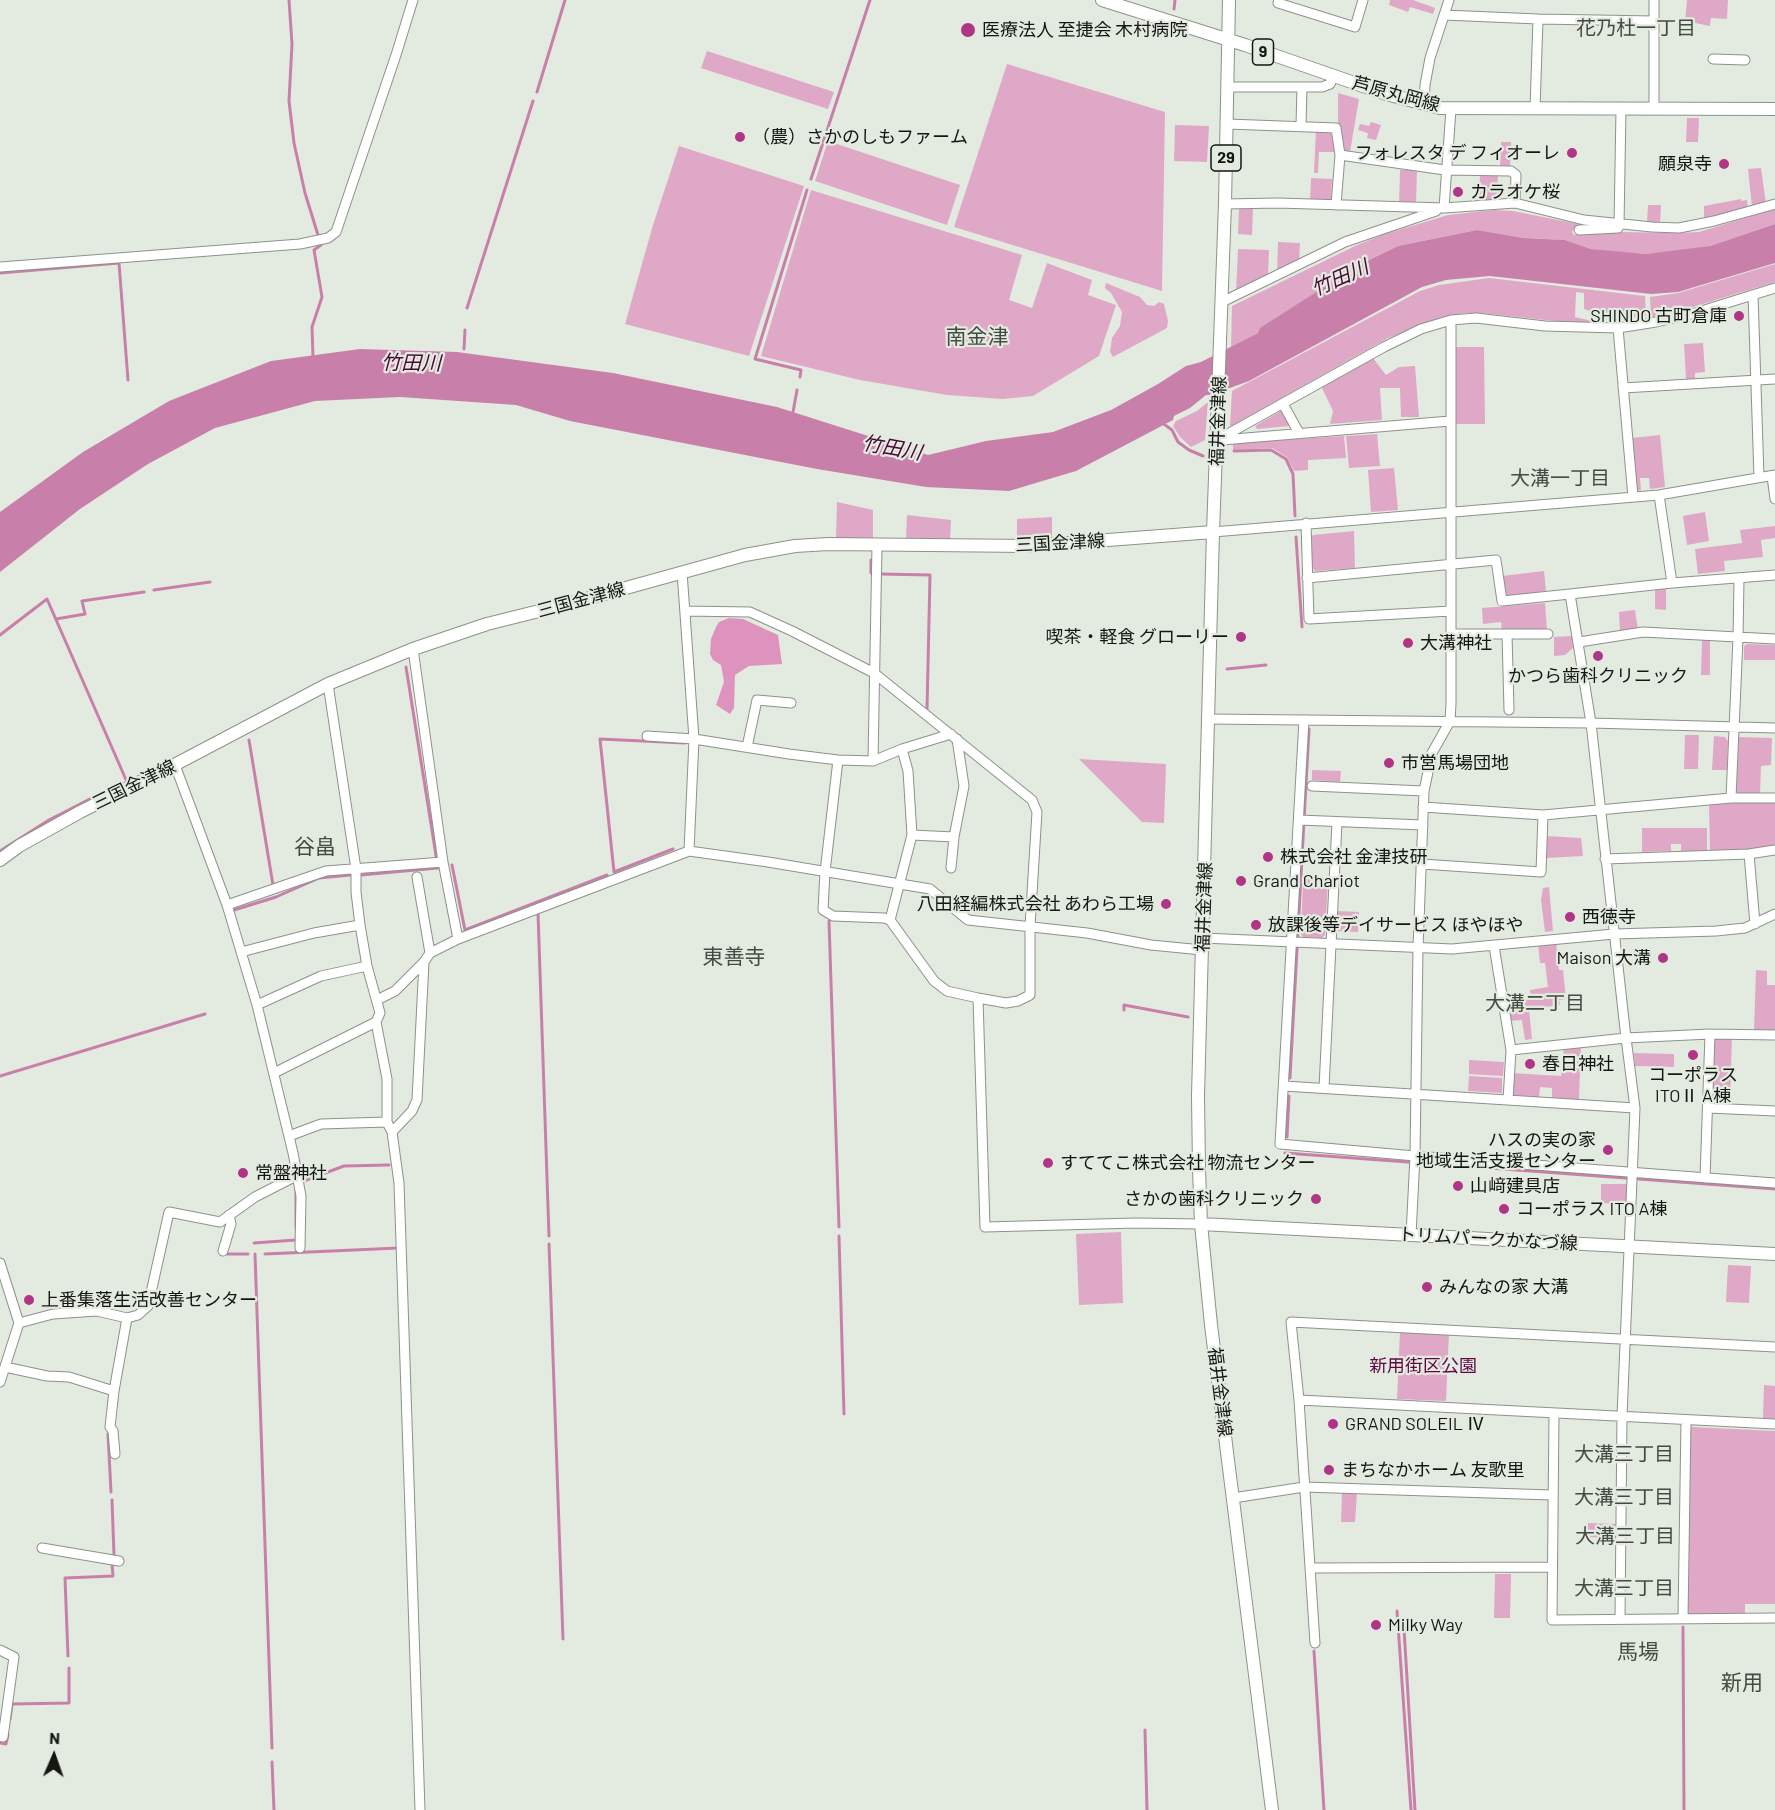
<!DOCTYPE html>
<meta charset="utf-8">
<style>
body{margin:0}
#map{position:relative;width:1775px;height:1810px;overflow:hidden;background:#e3ebe0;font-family:Barlow,sans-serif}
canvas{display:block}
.north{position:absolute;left:24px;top:1726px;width:60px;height:60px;-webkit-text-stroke:4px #e3ebe0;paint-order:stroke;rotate:2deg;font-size:16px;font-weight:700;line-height:24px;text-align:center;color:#131613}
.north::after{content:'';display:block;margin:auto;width:21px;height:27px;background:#131613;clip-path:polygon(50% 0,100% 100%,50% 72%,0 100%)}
</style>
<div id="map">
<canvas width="1775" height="1810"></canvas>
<div class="north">N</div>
</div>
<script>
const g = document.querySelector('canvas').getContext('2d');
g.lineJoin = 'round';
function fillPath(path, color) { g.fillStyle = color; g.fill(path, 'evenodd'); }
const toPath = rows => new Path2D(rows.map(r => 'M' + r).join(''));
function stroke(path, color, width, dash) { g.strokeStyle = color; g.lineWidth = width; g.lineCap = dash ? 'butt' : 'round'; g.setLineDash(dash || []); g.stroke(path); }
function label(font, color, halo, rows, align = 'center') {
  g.font = font + ' Barlow,"Noto Sans JP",sans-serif'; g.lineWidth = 4.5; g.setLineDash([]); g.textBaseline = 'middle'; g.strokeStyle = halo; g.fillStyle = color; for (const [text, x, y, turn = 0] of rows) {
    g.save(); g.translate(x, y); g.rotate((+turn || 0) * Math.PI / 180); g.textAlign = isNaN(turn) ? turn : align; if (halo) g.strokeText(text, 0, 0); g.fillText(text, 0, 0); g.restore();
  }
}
const green = toPath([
 [1390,0,1413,0,1435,8,1433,14,1410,7,1408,12,1389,5],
 [1687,0,1728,0,1727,19,1711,18,1710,26,1685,21],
 [707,51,834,92,828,109,701,68],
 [1007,64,1165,112,1162,291,954,227],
 [1338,93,1359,99,1350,152,1342,150,1338,123],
 [1687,118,1699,118,1698,142,1686,142],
 [1371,122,1381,125,1376,140,1367,138,1368,133,1358,130,1360,124,1369,126],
 [1175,125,1209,126,1207,162,1174,161],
 [1316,129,1329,130,1335,141,1335,152,1319,152,1318,173,1314,173],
 [828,141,960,185,947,225,815,181],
 [1501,142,1511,142,1510,168,1500,168],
 [679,146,804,186,749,356,625,324,653,225],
 [1761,168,1766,204,1752,207,1748,169],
 [1400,170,1417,170,1416,204,1399,203],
 [1480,172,1498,173,1497,201,1479,202],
 [1311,178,1332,179,1331,200,1328,203,1310,202],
 [811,190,1022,255,1009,300,1032,308,1047,263,1092,280,1088,295,1116,305,1099,356,1033,396,1003,399,947,395,860,380,761,356],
 [1741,199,1741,201,1747,200,1748,208,1704,220,1704,206],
 [1648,205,1661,205,1660,225,1647,224],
 [1239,209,1253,209,1252,235,1238,234],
 [1775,209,1775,224,1710,246,1681,251,1646,254,1623,253,1591,249,1565,240,1524,238,1477,230,1398,246,1367,261,1338,278,1261,328,1258,333,1231,347,1232,306,1357,245,1385,234,1448,215,1493,210,1513,211,1578,224,1572,232,1574,235,1623,232,1675,233,1699,232],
 [1278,242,1300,243,1299,263,1277,274],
 [1238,249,1269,250,1268,277,1236,292],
 [1775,264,1775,282,1673,313,1651,317,1650,297,1678,293],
 [1489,278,1645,296,1646,316,1617,320,1584,309,1584,293,1576,292,1575,317,1601,323,1555,321,1482,313,1465,313,1442,317,1388,338,1230,427,1232,391,1420,291,1439,285],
 [1106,283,1140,297,1147,305,1154,306,1159,302,1164,304,1168,321,1167,328,1113,357,1110,352,1112,338,1120,326,1122,312,1111,293,1105,288],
 [1703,343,1705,372,1695,373,1695,379,1686,379,1684,344],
 [1456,347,1484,347,1485,424,1456,424],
 [1373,358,1386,375,1399,367,1415,366,1419,417,1401,417,1400,388,1380,388,1382,420,1330,424,1333,411,1321,386],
 [1208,402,1205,440,1191,447,1180,437,1173,426,1176,421,1197,411],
 [1281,411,1290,426,1257,429,1255,426],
 [1377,434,1380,466,1349,468,1346,436],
 [1660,435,1665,487,1650,489,1649,478,1640,478,1641,490,1637,491,1632,438],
 [1344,436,1346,458,1308,460,1308,470,1294,471,1287,457,1272,448,1233,450,1233,443],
 [1394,468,1398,510,1371,512,1368,470],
 [837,502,873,510,873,539,836,538],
 [1705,512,1709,541,1687,545,1683,516],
 [907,515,951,520,950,541,906,540],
 [1052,517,1052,542,1017,541,1017,519],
 [1775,526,1775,538,1761,540,1763,557,1724,561,1725,571,1698,574,1695,549,1742,543,1740,530],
 [1354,531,1355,568,1315,571,1312,567,1310,538,1313,535],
 [1544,571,1546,591,1508,596,1504,593,1502,576],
 [1666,589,1666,610,1655,609,1655,590],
 [1545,603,1547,629,1502,633,1501,622,1483,624,1482,608],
 [1635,610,1638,630,1620,633,1619,612],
 [1572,636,1573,648,1565,655,1554,656,1554,637],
 [1702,640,1710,640,1710,675,1701,675],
 [1747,644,1775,645,1775,660,1744,660,1744,646],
 [1685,735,1699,735,1698,769,1684,769],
 [1714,736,1725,737,1728,741,1727,770,1712,770],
 [1739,737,1772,738,1771,765,1761,766,1760,795,1740,795,1736,791,1737,740],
 [1079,759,1166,764,1164,823,1142,822],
 [1312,770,1341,771,1340,782,1312,780],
 [1715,802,1775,802,1775,845,1748,851,1710,852,1709,806],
 [1642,828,1707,828,1707,851,1681,851,1681,844,1671,844,1671,851,1642,852],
 [1546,836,1581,838,1583,856,1546,858],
 [1303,879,1328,881,1325,935,1322,938,1303,937,1301,934],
 [1549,887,1553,931,1545,932,1541,900,1543,888],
 [1337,911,1359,912,1358,932,1336,931],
 [1556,942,1559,970,1563,970,1566,999,1559,1000,1560,1005,1529,1009,1532,1039,1525,1040,1522,1020,1509,1021,1506,1001,1531,998,1530,990,1548,987,1545,963,1540,963,1538,944],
 [1756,970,1767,971,1767,985,1775,985,1775,1031,1754,1031],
 [1716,1037,1732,1037,1730,1104,1715,1104,1710,1098,1712,1042],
 [1581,1045,1579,1099,1552,1099,1552,1088,1540,1087,1539,1097,1513,1095,1511,1073,1561,1076,1564,1047],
 [1634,1053,1674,1054,1674,1067,1635,1066],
 [1469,1060,1504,1062,1503,1076,1469,1074],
 [1469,1076,1502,1078,1502,1093,1468,1091],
 [1601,1184,1628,1184,1627,1204,1601,1203],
 [1121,1232,1123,1303,1079,1305,1076,1234],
 [1728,1265,1751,1266,1749,1303,1726,1302],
 [1400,1331,1449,1333,1446,1401,1397,1399],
 [1764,1385,1775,1386,1775,1419,1763,1418],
 [1692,1427,1775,1431,1775,1604,1745,1604,1745,1615,1691,1615,1687,1612,1689,1430],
 [1342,1492,1357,1493,1355,1522,1341,1522],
 [1588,1523,1616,1524,1616,1538,1588,1537],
 [1495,1574,1511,1574,1510,1618,1494,1618]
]);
const forest = toPath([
 [729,618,743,619,778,635,782,664,749,666,735,675,734,708,730,714,716,705,724,682,721,665,713,660,710,654,711,639,716,627,719,622]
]);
const water = toPath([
 [1775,224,1775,263,1678,292,1651,294,1490,276,1446,280,1422,287,1249,381,1211,395,1206,395,1190,408,1174,416,1173,420,1076,471,1009,491,926,487,817,469,570,421,516,405,400,397,315,401,215,428,148,464,80,509,0,572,0,512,83,452,169,401,271,361,360,349,457,352,613,373,777,407,928,455,986,441,1053,432,1111,410,1158,384,1186,366,1201,362,1258,333,1260,328,1338,278,1367,261,1398,246,1477,230,1524,238,1565,240,1591,249,1646,254,1710,246]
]);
const stream = toPath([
 [289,0,292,44,289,101,294,143,305,193,318,235],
 [1174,9,1175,0],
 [537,92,565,0],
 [811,179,870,0],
 [0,273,119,263,128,380],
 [467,308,533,101],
 [464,349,465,330],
 [313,357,312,327,322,297,314,250,321,245],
 [800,377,801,370,755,359,807,190],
 [793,412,797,390],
 [1161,422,1172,430,1178,442,1189,450,1203,456],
 [1234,451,1271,450,1286,459,1293,474,1295,516],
 [1296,537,1302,627],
 [871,573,871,560],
 [881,574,930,575,927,710],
 [154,590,210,582],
 [56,619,85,614,82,601,144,592],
 [0,635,47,599,127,782],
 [1227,669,1266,665],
 [249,740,273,885],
 [673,849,614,872,600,739,685,743],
 [0,851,49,820,119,784],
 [452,865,465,930,607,875],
 [361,875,438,868,406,667],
 [234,910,276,897,319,878,351,875],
 [538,913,549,1236],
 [829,921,839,1227],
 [1124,1010,1124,1005,1188,1017],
 [0,1076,205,1014],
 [1290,1078,1309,729],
 [1287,1137,1289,1096],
 [1285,1153,1775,1189],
 [301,1182,344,1166,389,1165],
 [296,1187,296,1228],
 [839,1236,844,1414],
 [254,1243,296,1240],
 [549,1244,563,1639],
 [227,1254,248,1254],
 [255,1254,272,1748],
 [265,1254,398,1248],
 [108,1434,111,1492],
 [112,1500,114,1555],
 [1397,1611,1411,1810],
 [1683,1627,1684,1810],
 [1404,1629,1415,1810],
 [1314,1651,1324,1810],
 [68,1656,65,1578,113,1576,112,1564],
 [10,1719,12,1704,69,1703,69,1668],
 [1145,1730,1147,1810],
 [0,1743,6,1744,8,1735],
 [272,1762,274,1810]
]);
const minor = toPath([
 [1279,0,1278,3,1355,27,1363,0],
 [1444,15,1538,19,1654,21],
 [1713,59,1745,60],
 [1227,87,1322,87,1330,84,1334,76],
 [1424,104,1425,85,1430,58,1449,0],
 [1535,109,1538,19],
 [1654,109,1654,0],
 [1227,124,1336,128,1340,155],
 [1301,125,1302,87],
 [1225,204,1278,203,1444,208,1515,203,1584,220,1652,227,1679,228,1714,221,1775,204],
 [1336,205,1340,155,1445,170,1511,171,1516,175,1515,203],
 [1444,208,1451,109],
 [1579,230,1618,228,1619,225,1621,109],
 [0,267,300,244,328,238,336,232,396,55,413,0],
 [1753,295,1759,477],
 [1222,302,1345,242,1436,211],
 [1618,328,1633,497],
 [1623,388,1775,379],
 [1283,404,1299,433],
 [1217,440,1384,347,1421,329,1451,320,1476,318,1545,326,1618,328,1656,322,1695,313,1775,288],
 [1222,440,1450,421],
 [1772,476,1775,499],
 [1659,495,1672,583],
 [1306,523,1309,619,1451,611],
 [1213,532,1659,495,1775,475],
 [682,572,694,739,689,851],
 [1307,578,1496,560,1502,601,1570,594],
 [685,611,750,612,792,631,874,673,1032,800,1037,812,1030,926,1030,995,1018,1001,1006,1003,978,998],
 [1452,634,1548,634],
 [1507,634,1509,710],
 [1579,642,1643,632,1775,639],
 [413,649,443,862,458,939],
 [328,684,356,869,356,892,360,925,367,966,380,1013,376,1022,387,1079,387,1122,392,1132,399,1183,420,1810],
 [1208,719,1591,723,1775,728],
 [1304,720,1280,1144,1415,1156,1775,1183],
 [647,736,694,739,789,754,838,760,873,761,902,749,908,771,912,835,890,920],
 [747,747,757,700,791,703],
 [902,749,951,734],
 [838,760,825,872,823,910,833,916,884,918,890,920,934,981,947,991,978,998,985,1227,1136,1223,1201,1224],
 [873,761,877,545],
 [175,765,227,905,257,1005,293,1153,301,1196,300,1248],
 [1312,786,1424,791],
 [1731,798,1738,638,1739,579],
 [1423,807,1543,815,1731,798,1775,798],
 [1299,820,1423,825],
 [912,835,954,837,964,786,957,739],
 [1749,854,1755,924],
 [1605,859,1749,854,1775,850],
 [1422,864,1541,872,1543,815],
 [951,868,954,837],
 [417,877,430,953],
 [227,905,326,871,443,862],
 [1203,938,1452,949,1614,934,1716,931,1745,928,1775,914],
 [1494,946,1511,1050],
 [241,952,314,933,360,925],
 [377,1000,395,991,424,962],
 [257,1005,321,976,367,966],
 [274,1073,376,1022],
 [1284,1086,1635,1108],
 [1324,1088,1337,822],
 [1508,1100,1511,1050,1626,1038,1710,1034,1775,1035],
 [1708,1108,1775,1111],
 [392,1132,412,1111,417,1100,424,962,430,953,458,939,689,851,768,862,930,889,968,920,1087,933,1151,945,1202,950],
 [289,1136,321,1124,387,1122],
 [1705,1178,1710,1034],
 [1411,1235,1415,1156,1418,948,1424,791,1432,753,1450,721,1451,704,1451,320],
 [223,1251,231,1224,229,1215],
 [0,1263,19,1323,0,1382],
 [19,1323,53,1314,97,1311,127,1318,138,1315,148,1306,169,1212,220,1222,255,1197,296,1176],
 [5,1367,47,1376,69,1377,114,1391],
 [1299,1400,1775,1424],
 [1554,1414,1552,1620,1775,1618],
 [115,1454,113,1431,110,1427,114,1391,127,1318],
 [1233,1498,1304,1487,1552,1495],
 [42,1548,119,1561],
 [1310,1568,1551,1567],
 [1683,1618,1686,1420],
 [1620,1619,1622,1416,1635,1108,1626,1038,1591,723,1570,594,1672,583,1775,575],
 [1315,1643,1299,1400,1291,1322,1775,1347],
 [0,1650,14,1657,3,1737,0,1736]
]);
const major = toPath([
 [1102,0,1245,45,1386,94,1440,108,1775,109],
 [1229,0,1225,204,1213,532,1198,1096,1199,1169,1201,1224,1211,1325,1272,1810],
 [0,860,19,846,80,812,178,763,328,684,413,649,487,624,579,601,745,555,795,546,828,544,1029,546,1213,532],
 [1201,1224,1775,1254]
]);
const markers = [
 [968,30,8,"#b13586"],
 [740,137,6,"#b13586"],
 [1572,153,6,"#b13586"],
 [1724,164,6,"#b13586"],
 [1458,192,6,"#b13586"],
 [1739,316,6,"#b13586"],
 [1241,637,6,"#b13586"],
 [1408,643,6,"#b13586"],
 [1598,656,6,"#b13586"],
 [1389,763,6,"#b13586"],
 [1268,857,6,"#b13586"],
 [1241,881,6,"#b13586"],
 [1166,904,6,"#b13586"],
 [1570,917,6,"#b13586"],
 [1256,925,6,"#b13586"],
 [1663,958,6,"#b13586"],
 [1693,1055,6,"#b13586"],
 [1530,1064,6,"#b13586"],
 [1608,1150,6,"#b13586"],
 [1048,1163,6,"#b13586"],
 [243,1173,6,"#b13586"],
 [1458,1186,6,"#b13586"],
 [1316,1199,6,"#b13586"],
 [1504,1209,6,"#b13586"],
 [1427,1287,6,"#b13586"],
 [29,1300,6,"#b13586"],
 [1333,1424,6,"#b13586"],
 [1329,1470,6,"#b13586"],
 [1376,1625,6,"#b13586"]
];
const shields = [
 [1263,52,21],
 [1226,158,30]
];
const shieldNames = [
 ["9",1263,52],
 ["29",1226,158]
];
const poiNames = [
 ["医療法人 至捷会 木村病院",982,30],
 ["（農）さかのしもファーム",752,137],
 ["フォレスタ デ フィオーレ",1560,153,"right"],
 ["願泉寺",1712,164,"right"],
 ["カラオケ桜",1470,192],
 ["SHINDO 古町倉庫",1727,316,"right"],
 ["喫茶・軽食 グローリー",1229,637,"right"],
 ["大溝神社",1420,643],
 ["かつら歯科クリニック",1598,676,"center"],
 ["市営馬場団地",1401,763],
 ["株式会社 金津技研",1280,857],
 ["Grand Chariot",1253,881],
 ["八田経編株式会社 あわら工場",1154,904,"right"],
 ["西徳寺",1582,917],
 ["放課後等デイサービス ほやほや",1268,925],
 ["Maison 大溝",1651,958,"right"],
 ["春日神社",1542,1064],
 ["コーポラス",1693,1075,"center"],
 ["ITOⅡ A棟",1693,1096,"center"],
 ["ハスの実の家",1596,1140,"right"],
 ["地域生活支援センター",1596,1161,"right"],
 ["すててこ株式会社 物流センター",1060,1163],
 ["常盤神社",255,1173],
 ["山﨑建具店",1470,1186],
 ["さかの歯科クリニック",1304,1199,"right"],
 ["コーポラス ITO A棟",1516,1209],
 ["みんなの家 大溝",1439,1287],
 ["上番集落生活改善センター",41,1300],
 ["GRAND SOLEIL Ⅳ",1345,1424],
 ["まちなかホーム 友歌里",1341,1470],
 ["Milky Way",1388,1625]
];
const streetNames = [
 ["芦原丸岡線",1396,94,15],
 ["福井金津線",1218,421,-88],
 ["三国金津線",1060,543,-3],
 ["三国金津線",581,600,-15],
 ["三国金津線",134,785,-26],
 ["福井金津線",1204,907,-88],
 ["トリムパークかなづ線",1488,1239,3],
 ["福井金津線",1220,1392,83]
];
const parkNames = [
 ["新用街区公園",1423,1366]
];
const neighbourhoodNames = [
 ["花乃杜一丁目",1636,28],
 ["大溝一丁目",1560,478],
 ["大溝二丁目",1535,1003],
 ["大溝三丁目",1624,1454],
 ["大溝三丁目",1624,1497],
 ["大溝三丁目",1625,1536],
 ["大溝三丁目",1624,1588]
];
const waterNames = [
 ["竹田川",1340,278,-24],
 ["竹田川",411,363,1],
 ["竹田川",892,448,10]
];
const quarterNames = [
 ["南金津",977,337],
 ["谷畠",315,847],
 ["東善寺",734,957],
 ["馬場",1638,1652],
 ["新用",1742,1683]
];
fillPath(green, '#e0a8c7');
fillPath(forest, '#dd93bd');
fillPath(water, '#c880aa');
stroke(stream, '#c880aa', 3);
stroke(minor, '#8b9388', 11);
stroke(major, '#8b9388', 14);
stroke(minor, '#fff', 9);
stroke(major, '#fff', 12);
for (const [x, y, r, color] of markers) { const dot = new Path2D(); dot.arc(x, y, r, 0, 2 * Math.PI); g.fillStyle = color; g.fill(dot); stroke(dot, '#e3ebe0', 2); }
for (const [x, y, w] of shields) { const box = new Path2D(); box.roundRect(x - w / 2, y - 13, w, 26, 4.5); g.fillStyle = '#e3ebe0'; g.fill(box); stroke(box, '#131613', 1.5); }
label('bold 16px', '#131613', null, shieldNames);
label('18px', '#131613', '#e3ebe0', poiNames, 'left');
label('18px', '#131613', '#e3ebe0', streetNames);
label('18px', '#5f0544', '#e3ebe0', parkNames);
label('20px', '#444b42', '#e3ebe0', neighbourhoodNames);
label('italic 20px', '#4a0835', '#e3ebe0', waterNames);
label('21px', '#444b42', '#e3ebe0', quarterNames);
</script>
